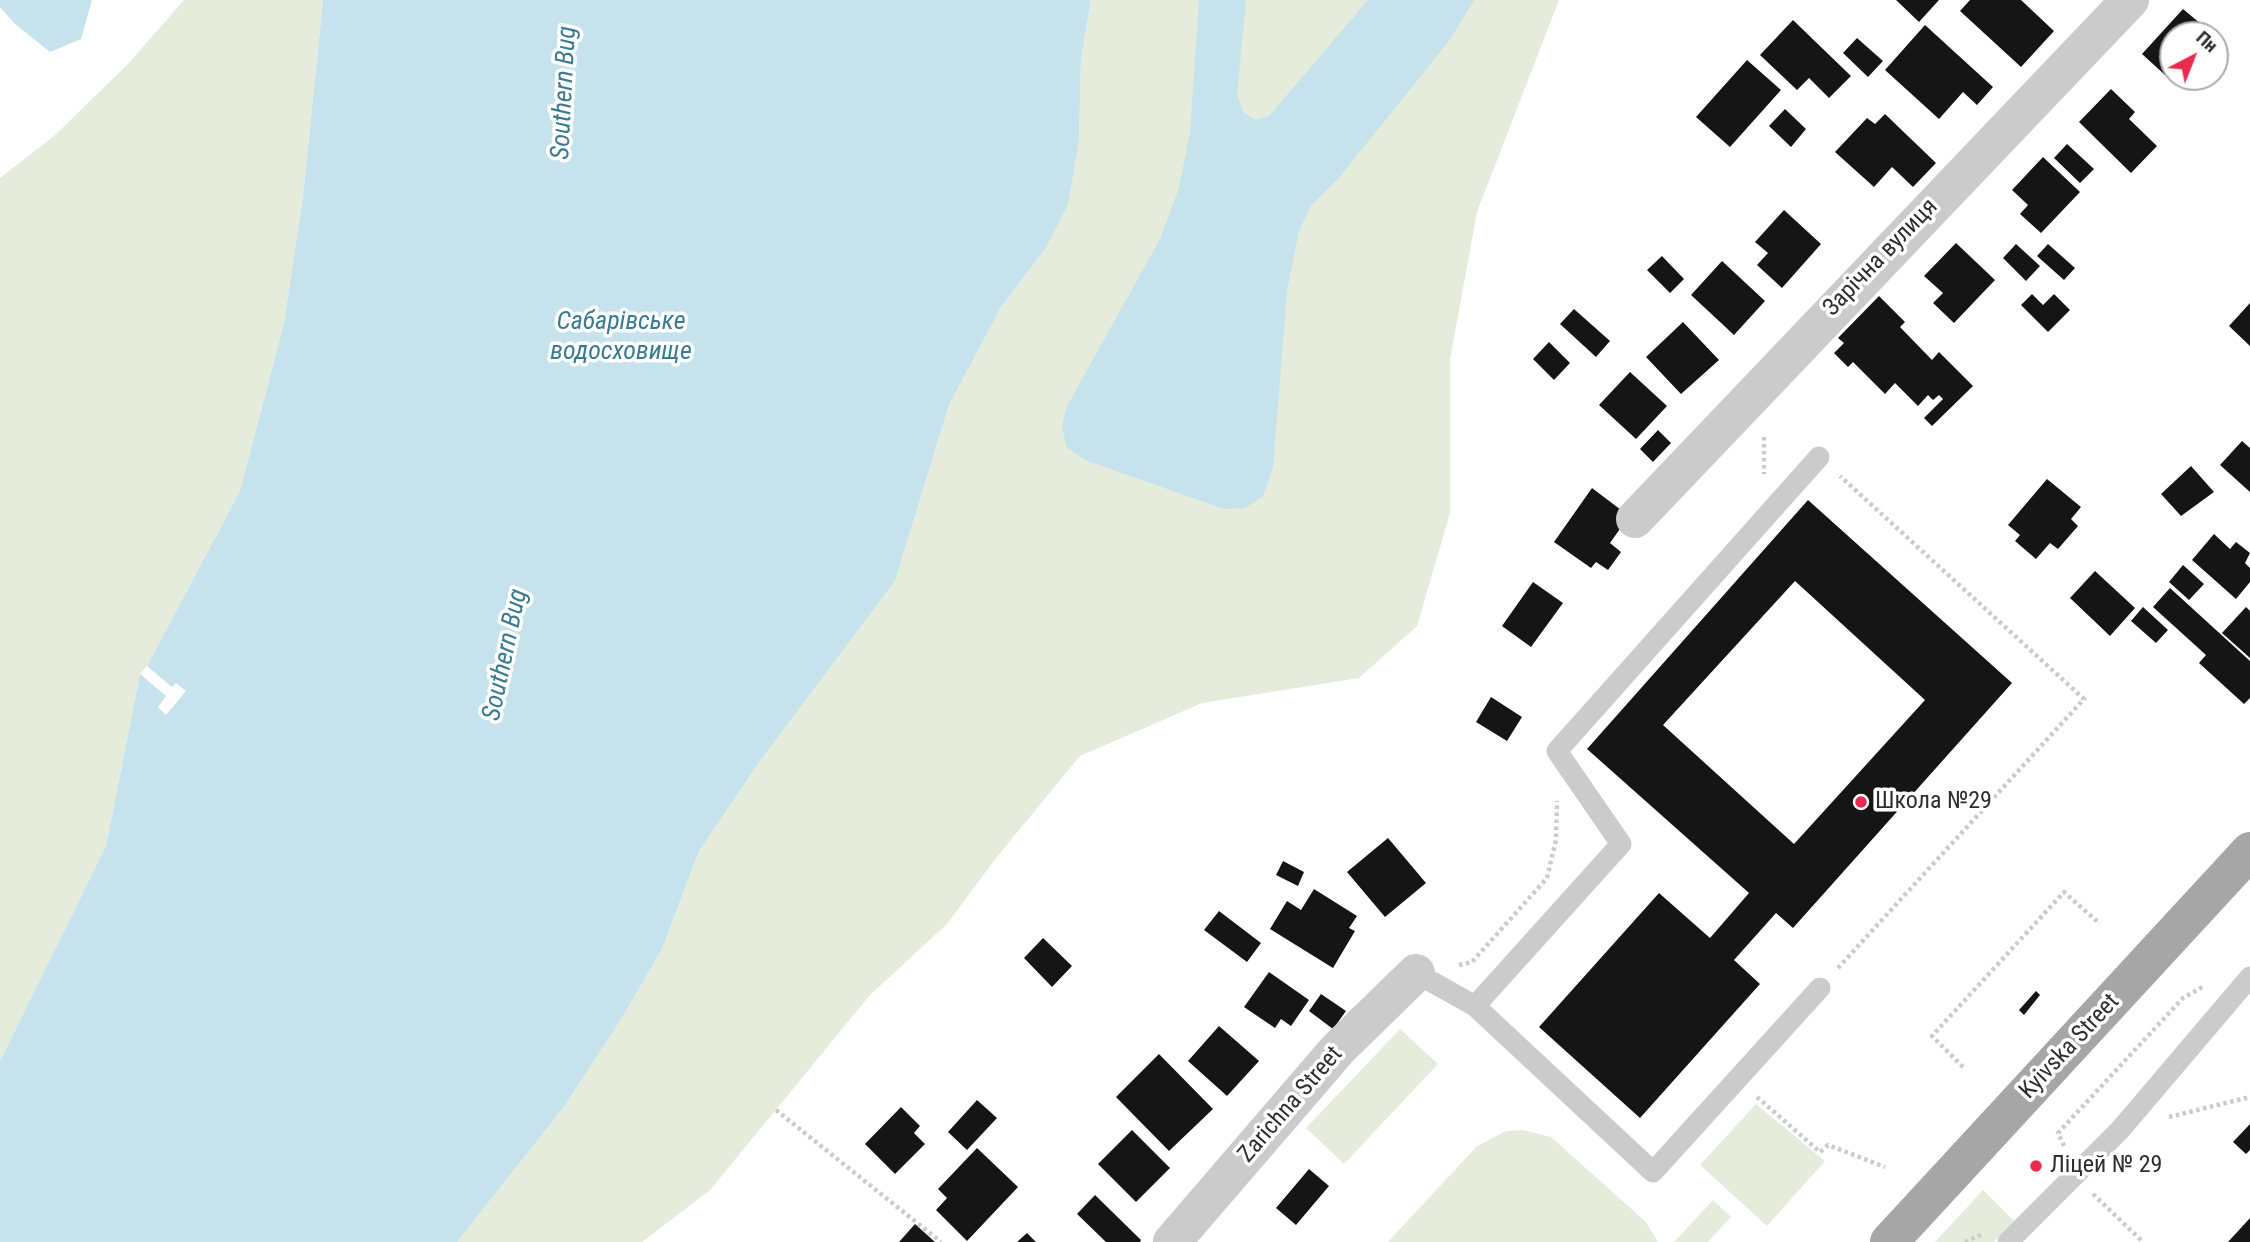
<!DOCTYPE html>
<meta charset="utf-8">
<style>
body{margin:0}
#map{position:relative;width:2250px;height:1242px;overflow:hidden;background:#fff;font-family:"Roboto Condensed",sans-serif}
canvas{display:block}
.north{position:absolute;left:2159px;top:21px;width:70px;height:70px;box-sizing:border-box;background:#fff;border:2px solid #ababab;border-radius:50%;rotate:42deg;font-size:19px;font-weight:700;line-height:28px;text-align:center;color:#2e2e2e}
.north::after{content:'';display:block;margin:auto;width:24px;height:32px;background:#ea2b51;clip-path:polygon(50% 0,100% 100%,50% 72%,0 100%)}
</style>
<div id="map">
<canvas width="2250" height="1242"></canvas>
<div class="north">Пн</div>
</div>
<script>
const g = document.querySelector('canvas').getContext('2d');
g.lineJoin = 'round';
function fillPath(path, color) { g.fillStyle = color; g.fill(path, 'evenodd'); }
const toPath = rows => new Path2D(rows.map(r => 'M' + r).join(''));
function stroke(path, color, width, dash) { g.strokeStyle = color; g.lineWidth = width; g.lineCap = dash ? 'butt' : 'round'; g.setLineDash(dash || []); g.stroke(path); }
function label(font, color, halo, rows, align = 'center') {
  g.font = font + ' "Roboto Condensed",sans-serif'; g.lineWidth = 7; g.setLineDash([]); g.textBaseline = 'middle'; g.strokeStyle = halo; g.fillStyle = color; for (const [text, x, y, turn = 0] of rows) {
    g.save(); g.translate(x, y); g.rotate((+turn || 0) * Math.PI / 180); g.textAlign = isNaN(turn) ? turn : align; if (halo) g.strokeText(text, 0, 0); g.fillText(text, 0, 0); g.restore();
  }
}
const green = toPath([
 [184,0,323,0,303,196,284,323,240,491,147,666,140,674,106,846,0,1061,0,178,54,136,128,64],
 [1091,0,1559,0,1477,212,1450,359,1450,513,1417,626,1359,678,1202,703,1080,756,996,858,947,924,870,995,710,1190,642,1242,457,1242,563,1108,620,1021,662,949,699,851,760,761,895,581,949,405,1001,307,1045,249,1079,141,1081,58],
 [1400,1029,1438,1064,1344,1164,1306,1128],
 [1756,1104,1825,1161,1767,1226,1700,1165],
 [1523,1130,1551,1137,1646,1222,1658,1242,1388,1242,1477,1146,1506,1131],
 [1983,1190,2014,1221,1994,1242,1935,1242],
 [1713,1200,1731,1217,1708,1242,1674,1242]
]);
const water = toPath([
 [0,0,92,0,81,39,50,52,15,24,0,7],
 [323,0,1091,0,1081,58,1079,141,1068,204,1045,249,1001,307,949,405,895,581,760,761,699,851,662,949,620,1021,563,1108,457,1242,0,1242,0,1061,106,846,140,674,147,666,240,491,284,323,303,196],
 [1199,0,1246,0,1237,95,1244,113,1255,120,1269,116,1368,0,1474,0,1449,41,1337,180,1311,206,1299,231,1287,291,1273,468,1263,496,1245,508,1224,509,1085,460,1067,448,1062,427,1066,408,1160,239,1179,188,1190,133]
]);
const pier = toPath([
 [147,666,172,687,176,683,186,691,166,715,158,707,166,696,140,674]
]);
const building = toPath([
 [1896,0,1939,0,1919,22],
 [1970,0,2021,0,2054,31,2021,67,1960,11],
 [2183,9,2201,24,2193,33,2195,35,2173,35,2173,65,2165,75,2142,54],
 [1793,20,1851,76,1829,98,1809,78,1797,90,1760,55],
 [1925,25,1993,87,1977,105,1963,92,1939,119,1885,70],
 [1857,38,1883,61,1868,77,1843,53],
 [1747,60,1781,90,1730,147,1696,117],
 [2111,89,2135,112,2129,119,2157,146,2131,173,2079,122],
 [1785,109,1806,129,1791,147,1769,126],
 [1885,114,1936,163,1913,187,1892,167,1874,187,1835,152,1867,118,1875,124],
 [2067,144,2094,169,2080,183,2054,158],
 [2043,157,2080,192,2041,233,2020,214,2028,205,2012,190],
 [1784,210,1821,244,1782,288,1757,265,1768,253,1755,242],
 [1956,243,1995,280,1954,323,1933,303,1943,293,1924,276],
 [2016,244,2040,266,2026,281,2003,258],
 [2048,244,2075,268,2064,280,2037,256],
 [1662,256,1684,279,1670,293,1647,270],
 [1722,261,1765,301,1734,335,1691,295],
 [2032,294,2043,305,2054,294,2070,310,2048,332,2021,305],
 [1879,296,1905,322,1900,327,1932,360,1939,352,1973,386,1932,426,1924,418,1943,399,1939,395,1933,400,1928,395,1918,406,1895,383,1885,394,1853,362,1848,367,1834,353,1844,343,1838,338],
 [2250,303,2250,346,2229,326],
 [1574,309,1610,341,1596,357,1560,324],
 [1683,322,1719,360,1681,394,1646,357],
 [1549,342,1570,363,1554,380,1533,359],
 [1630,372,1667,406,1636,439,1599,405],
 [1658,430,1671,443,1653,462,1640,449],
 [2242,441,2250,448,2250,492,2220,465],
 [2191,466,2214,492,2181,516,2161,494],
 [2047,479,2081,507,2071,519,2078,526,2058,549,2050,543,2036,559,2015,541,2020,535,2008,525],
 [1592,488,1629,516,1610,543,1621,552,1608,570,1596,562,1591,568,1554,542],
 [1808,500,2012,683,1793,928,1776,913,1734,960,1760,984,1640,1118,1539,1027,1659,893,1710,938,1749,893,1587,749],
 [1795,581,1925,700,1794,844,1663,725],
 [2214,534,2230,549,2236,542,2250,553,2245,563,2250,568,2250,582,2236,599,2192,560],
 [2183,565,2204,584,2189,600,2169,582],
 [2095,571,2135,608,2110,636,2070,598],
 [1533,582,1563,603,1531,647,1502,626],
 [2170,588,2250,661,2250,698,2244,704,2199,663,2206,655,2153,607],
 [2143,607,2168,630,2156,643,2131,621],
 [2246,607,2250,611,2250,658,2222,633],
 [1491,697,1522,717,1507,741,1476,722],
 [1388,838,1426,883,1385,917,1347,872],
 [1283,861,1304,872,1298,886,1276,875],
 [1314,889,1357,916,1349,928,1355,931,1333,968,1270,929,1287,901,1301,910],
 [1219,911,1261,943,1247,962,1204,930],
 [1043,938,1072,966,1052,987,1024,958],
 [1269,972,1309,1000,1291,1026,1281,1019,1275,1028,1244,1007],
 [2036,991,2040,995,2024,1015,2019,1010],
 [1321,994,1346,1011,1333,1029,1309,1011],
 [1219,1026,1259,1061,1227,1096,1188,1061],
 [1159,1054,1213,1109,1169,1151,1116,1097],
 [977,1100,997,1118,967,1150,948,1132],
 [901,1107,920,1126,914,1133,925,1144,895,1174,865,1144],
 [2250,1124,2250,1150,2246,1154,2233,1142],
 [1132,1130,1170,1168,1136,1202,1098,1164],
 [977,1148,1018,1187,967,1241,936,1210,947,1198,938,1189],
 [1309,1169,1329,1186,1296,1225,1276,1208],
 [1095,1195,1141,1240,1140,1242,1106,1242,1077,1214],
 [2250,1218,2250,1242,2228,1242],
 [915,1224,935,1242,899,1242],
 [1027,1233,1036,1242,1017,1242]
]);
const path = toPath([
 [1764,437,1764,474],
 [1459,965,1472,962,1547,878,1556,840,1557,801],
 [1838,968,2084,699,1840,476],
 [1963,1067,1932,1036,2064,892,2100,924],
 [1757,1097,1820,1152,1828,1145,1885,1167],
 [776,1110,941,1242],
 [2169,1117,2250,1097],
 [2064,1146,2058,1133,2183,998,2204,986],
 [2093,1194,2143,1242],
 [1965,1242,1983,1234]
]);
const service = toPath([
 [1416,973,1475,1006,1653,1172,1820,988],
 [1475,1006,1621,844,1557,751,1819,457],
 [2008,1242,2120,1130,2250,977]
]);
const minor = toPath([
 [1635,519,2130,0],
 [1172,1242,1338,1049,1416,973]
]);
const primary = toPath([
 [1889,1242,2250,851]
]);
const markers = [
 [1861,802,7,"#ea2b51"],
 [2036,1166,7,"#ea2b51"]
];
const streetNames = [
 ["Зарічна вулиця",1881,258,-46],
 ["Kyivska Street",2070,1047,-47],
 ["Zarichna Street",1291,1105,-49]
];
const poiNames = [
 ["Школа №29",1875,802],
 ["Ліцей № 29",2050,1166]
];
const waterNames = [
 ["Southern Bug",565,93,-87],
 ["Сабарівське",621,322],
 ["водосховище",621,352],
 ["Southern Bug",506,655,-78]
];
fillPath(green, '#e6ecdb');
fillPath(water, '#c6e2ec');
fillPath(pier, '#fff');
fillPath(building, '#151515');
stroke(path, '#cbcbcb', 4.5, [3.5, 3.5]);
stroke(service, '#cbcbcb', 21);
stroke(minor, '#cbcbcb', 38);
stroke(primary, '#a6a6a6', 38);
for (const [x, y, r, color] of markers) { const dot = new Path2D(); dot.arc(x, y, r, 0, 2 * Math.PI); g.fillStyle = color; g.fill(dot); stroke(dot, '#fff', 2.5); }
label('24px', '#2e2e2e', '#fff', streetNames);
label('24px', '#2e2e2e', '#fff', poiNames, 'left');
label('italic 26px', '#3a7b92', '#fff', waterNames);
</script>
